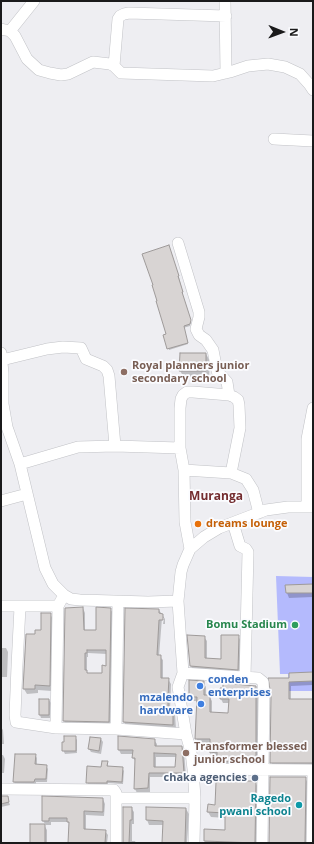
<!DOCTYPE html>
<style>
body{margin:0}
#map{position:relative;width:314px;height:844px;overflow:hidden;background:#eeeef2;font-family:"Open Sans",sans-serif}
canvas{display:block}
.frame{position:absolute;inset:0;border:2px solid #1a1a1b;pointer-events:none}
.north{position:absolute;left:262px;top:12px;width:40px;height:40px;-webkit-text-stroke:3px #fbfcff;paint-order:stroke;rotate:91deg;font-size:11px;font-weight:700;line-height:16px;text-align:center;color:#1a1a1b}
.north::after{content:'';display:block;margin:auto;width:14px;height:18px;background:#1a1a1b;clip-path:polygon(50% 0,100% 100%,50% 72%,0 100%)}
</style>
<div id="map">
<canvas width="314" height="844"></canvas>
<div class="frame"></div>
<div class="north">N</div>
</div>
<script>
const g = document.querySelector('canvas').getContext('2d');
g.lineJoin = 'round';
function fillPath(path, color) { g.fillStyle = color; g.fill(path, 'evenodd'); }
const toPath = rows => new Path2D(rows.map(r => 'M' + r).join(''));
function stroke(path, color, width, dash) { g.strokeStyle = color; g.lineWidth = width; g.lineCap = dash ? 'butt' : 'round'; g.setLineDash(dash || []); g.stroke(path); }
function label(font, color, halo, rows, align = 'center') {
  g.font = font + ' "Open Sans",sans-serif'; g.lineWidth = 3.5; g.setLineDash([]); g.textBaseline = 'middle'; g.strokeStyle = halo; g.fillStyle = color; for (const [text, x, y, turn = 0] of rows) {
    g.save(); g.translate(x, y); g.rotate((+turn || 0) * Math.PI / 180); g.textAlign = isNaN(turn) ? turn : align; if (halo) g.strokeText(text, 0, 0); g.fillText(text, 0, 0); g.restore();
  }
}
const green = toPath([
 [276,576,313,577,313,691,289,691,288,674,280,674]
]);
const shadow = toPath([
 [169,248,179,277,183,293,182,294,191,322,190,326,183,328,188,344,169,350,167,334],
 [206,354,210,361,209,377,184,377,180,371],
 [313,585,313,597,289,598,287,593,286,586],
 [83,608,85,613,85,631,96,630,110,609,113,613,111,726,67,725,64,721],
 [88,653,107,654,107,667,103,674,88,674,87,672,87,657,88,657],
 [126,609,159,610,165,619,165,624,163,624,164,618,162,618,159,656,163,660,163,679,168,679,171,684,170,710,172,709,175,714,176,729,127,727,124,722],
 [50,614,53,619,52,691,38,690,38,693,27,694,24,689,27,635,36,635,42,631],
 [188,636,204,637,207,641,207,660,222,660,238,636,241,641,240,674,193,671,191,666],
 [1,648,6,648,8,652,7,677,1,677],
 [313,673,313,685,291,686,291,700,313,700,313,767,274,767,271,762,272,695,290,679],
 [203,682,206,687,206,696,209,696,212,701,212,713,229,714,230,703,223,703,221,699,224,689,256,687,258,691,258,766,220,767,218,762,218,757,214,757,211,752,211,743,199,743,196,738,198,701,193,701,190,697],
 [40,700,49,700,51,703,50,718,41,718,40,715],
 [1,727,3,730,4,744,1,744],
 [75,737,77,740,77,753,65,754,63,750],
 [119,737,154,740,157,744,157,747,182,747,184,751,186,777,150,777,150,792,137,793,135,789,136,762,133,758,133,754,121,754,119,750],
 [156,757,177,757,176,768,156,768],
 [101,739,103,742,101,754,91,752,89,749],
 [1,755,3,755,5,759,4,773,1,773],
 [35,755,37,758,37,765,46,766,48,769,47,782,36,782,36,785,16,785,14,782],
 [204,755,205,763,201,763,200,756],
 [107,762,109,768,122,768,124,771,123,784,108,783,108,786,89,786,87,782],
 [239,778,241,782,255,782,258,787,257,843,205,843,205,830,226,831,226,818,211,817,208,812,209,805,216,806,228,782],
 [305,778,308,783,307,843,270,843],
 [1,797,7,797,10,805,1,807],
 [43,797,103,799,105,804,104,816,86,815,86,830,105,831,108,835,107,843,69,843,70,825,68,822,51,822,51,825,44,825,47,830,47,843,31,843,31,825,46,825,43,821],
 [131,808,134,812,134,824,132,824,132,841,135,841,136,843,124,843],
 [147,808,186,809,189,814,187,843,163,843,164,825,149,825,147,820]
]);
const building = toPath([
 [169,245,179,276,178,276,183,292,182,292,191,320,190,324,184,326,188,343,167,349,163,335,166,334,156,301,157,301,152,285,153,285,142,254,169,245],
 [180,353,206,353,206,371,179,371,180,353],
 [313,584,313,593,286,593,285,585,313,584],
 [83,607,84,630,96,630,96,607,111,608,109,722,63,721,65,608,83,607],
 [87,650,106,650,106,666,102,665,102,673,87,673,87,670,85,670,85,653,87,653,87,650],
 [125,608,159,609,159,613,163,614,163,620,159,620,157,655,161,655,161,678,169,678,168,696,168,709,173,708,173,725,123,722,125,608],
 [41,613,51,613,50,686,35,685,35,689,23,689,26,634,35,634,35,630,41,630,41,613],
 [187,635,205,636,205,658,221,659,221,635,239,635,238,670,190,666,187,635],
 [313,672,313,681,289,682,289,699,313,699,313,763,270,763,271,695,268,678,289,678,289,673,313,672],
 [189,680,204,681,204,695,210,695,210,712,228,713,229,699,220,699,220,688,223,688,223,683,256,686,256,761,217,762,217,752,210,753,210,739,195,739,197,697,189,697,189,680],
 [39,699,49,699,49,715,39,715,39,699],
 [64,736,76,736,76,751,62,751,62,742,64,742,64,736],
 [118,736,155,739,155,746,182,746,184,773,149,773,148,788,134,789,135,758,132,758,133,750,118,750,118,736],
 [154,753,176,754,175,767,154,767,154,753],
 [90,737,101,738,99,751,88,749,90,737],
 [15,754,36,754,35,764,47,765,46,779,35,779,34,782,13,782,15,754],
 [102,761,108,761,107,766,123,767,122,782,107,781,107,783,86,783,87,766,101,767,102,761],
 [227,776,239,777,239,781,256,781,255,843,204,841,204,829,225,830,225,813,207,812,208,804,215,805,216,782,227,781,227,776],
 [270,777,306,777,305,843,269,843,270,777],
 [1,796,8,796,9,802,1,804,1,796],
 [42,796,103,798,103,812,84,811,84,829,106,830,105,843,68,843,69,822,67,822,67,818,49,818,49,821,42,821,42,796],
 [123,807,132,807,132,820,130,820,129,843,123,843,123,807],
 [146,807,186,808,185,843,162,843,163,821,146,820,146,807],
 [30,824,45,824,45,843,30,843,30,824]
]);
const minor = toPath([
 [225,1,226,73],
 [1,29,10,31,15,36,27,59,39,70,50,73,61,75,68,74,93,62,110,64,114,66,121,73,213,76,230,72,248,66,268,64,285,67,300,74,309,84,313,90],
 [10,31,34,1],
 [114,66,118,19,120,16,124,14,129,13,226,16],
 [274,139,313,141],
 [178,243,199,312,199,317,196,329,199,335,206,340,213,350,217,371,227,382,229,395],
 [1,353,3,373,3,404,7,427,20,464,45,568,53,584,64,595,71,599,80,600,148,602,178,601],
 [2,360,47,349,63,347,81,348,86,359,103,366,107,370,109,376,115,446],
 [180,448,184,470,185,522,190,549],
 [20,464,78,447,115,446,180,448,180,408,181,399,183,395,187,392,193,392,229,395,234,397,238,400,239,405,240,428,231,473],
 [184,470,231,473,246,479,253,490,259,513],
 [1,501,27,494],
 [307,507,307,439,313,408],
 [233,523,240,546,246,549,248,552,245,677],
 [1,606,58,606],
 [20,607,17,666,15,715,16,722,56,728,116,729,186,734],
 [183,673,258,678,263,682,264,695,262,843],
 [56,728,58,606,64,595],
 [116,729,118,602],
 [193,769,313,770],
 [1,789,114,790,116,793,116,843],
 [116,798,195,798],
 [194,843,195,798,193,769,191,752,186,734,178,687,183,673,178,601,181,572,183,565,190,549,204,537,219,528,266,510,288,507,313,507],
 [312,843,313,772]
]);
const markers = [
 [124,372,4,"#8d6e63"],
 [198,524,4,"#e8710a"],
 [295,625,4,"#2e9e5b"],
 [200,686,4,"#3f7fe0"],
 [201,704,4,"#3f7fe0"],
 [186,753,4,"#8d6e63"],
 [255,778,4,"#5c6f8a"],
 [299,805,4,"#0f9aa8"]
];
const educationNames = [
 ["Royal planners junior",132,366],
 ["secondary school",132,379],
 ["Transformer blessed",194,747],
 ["junior school",194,760]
];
const foodNames = [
 ["dreams lounge",206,524]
];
const leisureNames = [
 ["Bomu Stadium",287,625]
];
const shopNames = [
 ["conden",208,680],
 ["enterprises",208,693],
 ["mzalendo",193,698,"right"],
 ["hardware",193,711,"right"]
];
const serviceNames = [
 ["chaka agencies",247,778]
];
const cultureNames = [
 ["Ragedo",291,799],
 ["pwani school",291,812]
];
const neighbourhoodNames = [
 ["Muranga",216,497]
];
fillPath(green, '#b4bafd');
fillPath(shadow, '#0003');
fillPath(building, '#d8d4d3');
stroke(building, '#9e9a99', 1);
stroke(minor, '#c1c2c6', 12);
stroke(minor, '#fff', 11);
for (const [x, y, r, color] of markers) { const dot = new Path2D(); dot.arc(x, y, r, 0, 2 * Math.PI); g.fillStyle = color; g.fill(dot); stroke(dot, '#fbfcff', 1.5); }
label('bold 11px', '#785e54', '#fbfcff', educationNames, 'left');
label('bold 11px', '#c56008', '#fbfcff', foodNames, 'left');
label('bold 11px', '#27864d', '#fbfcff', leisureNames, 'right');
label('bold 11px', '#366cbe', '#fbfcff', shopNames, 'left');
label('bold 11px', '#4e5e75', '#fbfcff', serviceNames, 'right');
label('bold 11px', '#0d838f', '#fbfcff', cultureNames, 'right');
label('bold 12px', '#742d30', '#fbfcff', neighbourhoodNames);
</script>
